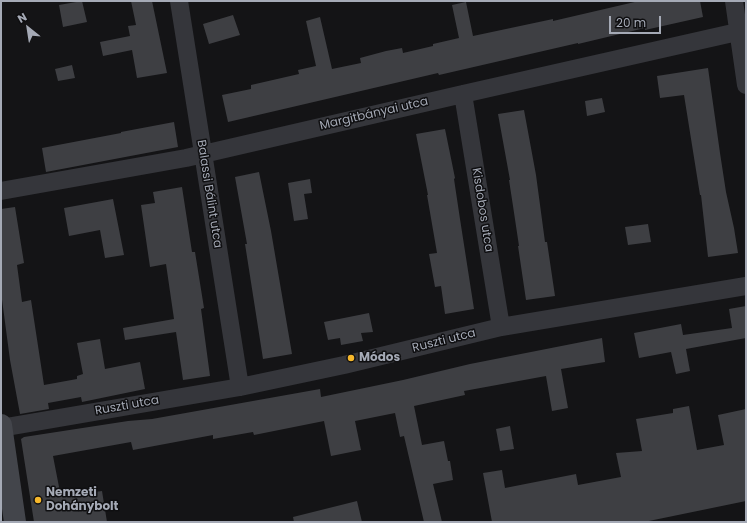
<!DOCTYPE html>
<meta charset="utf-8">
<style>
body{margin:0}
#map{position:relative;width:747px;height:523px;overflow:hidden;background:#141416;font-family:Poppins,sans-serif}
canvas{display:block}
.frame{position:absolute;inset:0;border:2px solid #a5aab6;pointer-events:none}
.north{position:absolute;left:8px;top:8px;width:40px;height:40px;-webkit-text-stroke:3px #0f0f11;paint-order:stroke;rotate:330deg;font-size:11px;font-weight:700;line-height:16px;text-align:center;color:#a5aab6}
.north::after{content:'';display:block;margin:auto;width:14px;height:18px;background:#a5aab6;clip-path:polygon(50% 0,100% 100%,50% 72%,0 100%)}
.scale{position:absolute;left:609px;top:16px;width:52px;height:18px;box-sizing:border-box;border:2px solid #a5aab6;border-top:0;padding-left:5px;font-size:12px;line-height:14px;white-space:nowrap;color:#a5aab6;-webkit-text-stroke:3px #0f0f11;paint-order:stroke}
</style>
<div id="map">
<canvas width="747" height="523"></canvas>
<div class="frame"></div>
<div class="north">N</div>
<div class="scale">20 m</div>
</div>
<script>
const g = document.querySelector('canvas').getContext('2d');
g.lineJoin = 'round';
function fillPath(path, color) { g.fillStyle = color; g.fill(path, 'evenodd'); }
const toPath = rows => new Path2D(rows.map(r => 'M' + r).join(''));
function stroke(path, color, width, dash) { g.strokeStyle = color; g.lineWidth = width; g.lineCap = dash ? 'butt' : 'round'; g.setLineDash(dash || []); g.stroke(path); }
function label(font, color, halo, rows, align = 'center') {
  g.font = font + ' Poppins,sans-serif'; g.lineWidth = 3; g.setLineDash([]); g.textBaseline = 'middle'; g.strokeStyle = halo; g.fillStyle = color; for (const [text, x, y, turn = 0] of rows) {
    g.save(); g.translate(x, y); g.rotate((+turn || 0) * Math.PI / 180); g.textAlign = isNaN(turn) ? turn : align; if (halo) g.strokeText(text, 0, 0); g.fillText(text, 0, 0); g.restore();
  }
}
const building = toPath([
 [82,1,87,22,63,27,59,5],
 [131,1,152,1,167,73,137,78,132,50,103,56,100,42,130,36,128,26,136,25],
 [639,1,700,1,703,17,645,30,645,28,578,44,578,43,439,75,438,73,228,122,222,95,251,89,251,85,299,74,298,70,316,66,306,21,320,17,332,69,361,63,360,58,386,51,402,48,403,53,433,46,433,44,459,38,452,5,466,2,473,36,553,19,553,21],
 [233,15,240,35,209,44,203,24],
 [72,65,75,78,58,81,55,69],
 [708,68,720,153,726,192,734,228,738,253,708,257,701,195,700,195,684,95,660,98,657,76],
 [602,98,605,112,587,116,585,101],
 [524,110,536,175,545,242,547,242,555,296,526,300,518,246,519,246,513,206,509,180,510,180,498,114],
 [174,122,178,147,46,172,42,148,121,133,121,132],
 [445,129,455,178,454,179,460,219,474,309,445,314,441,286,435,287,429,254,437,253,427,195,428,195,416,134],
 [259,172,271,231,292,354,263,359,245,244,247,244,235,177],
 [310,179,312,193,304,194,308,219,294,221,288,183],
 [182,187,192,252,195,252,204,308,201,309,210,376,183,380,176,332,125,340,123,328,174,319,166,264,150,267,141,205,155,203,153,192],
 [113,199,124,255,105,258,100,230,69,236,64,208],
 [15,207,24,263,17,265,22,302,31,300,44,385,77,379,77,376,83,374,77,343,100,339,105,369,140,362,145,389,82,402,81,397,48,403,49,409,20,414,10,360,1,292,1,209],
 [648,224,651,242,628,245,625,227],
 [746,306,746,338,686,349,690,371,676,374,671,352,639,358,634,333,681,324,683,335,732,328,729,309],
 [369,313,373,332,361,333,363,341,341,345,340,338,328,340,324,322],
 [602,338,605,362,561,369,568,408,552,411,546,376,464,391,465,395,414,406,422,445,444,441,448,461,450,461,453,480,433,484,442,522,424,522,404,436,400,437,395,413,355,421,361,450,331,456,324,421,254,435,253,432,213,439,213,435,133,450,131,442,53,456,60,492,67,492,67,496,102,491,107,522,34,522,21,439,24,437,128,421,152,419,320,389,321,397,403,380,470,364],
 [689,406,697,450,724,445,718,415,746,409,746,501,644,522,492,522,483,473,502,470,505,488,576,474,578,485,621,477,616,453,642,451,636,419,673,413,673,409],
 [510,426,514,449,500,451,496,429],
 [357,501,362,522,294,522,293,517]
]);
const street = toPath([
 [179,1,240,387],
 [734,1,746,85],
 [463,94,501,327],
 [1,191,186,158,463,94,746,30],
 [1,428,240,387,344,365,501,327,746,286]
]);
const secondary = toPath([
 [1,425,15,522]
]);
const markers = [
 [351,358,4,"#f6b72b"],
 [38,500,4,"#f6b72b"]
];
const streetNames = [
 ["Margitbányai utca",374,114,-13],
 ["Balassi Bálint utca",209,194,81],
 ["Kisdobos utca",482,210,81],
 ["Ruszti utca",444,341,-14],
 ["Ruszti utca",127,406,-10]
];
const poiNames = [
 ["Módos",359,358],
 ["Nemzeti",46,493],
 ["Dohánybolt",46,507]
];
fillPath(building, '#3e3f43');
stroke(street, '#35363b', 18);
stroke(secondary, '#43454b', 22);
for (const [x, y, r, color] of markers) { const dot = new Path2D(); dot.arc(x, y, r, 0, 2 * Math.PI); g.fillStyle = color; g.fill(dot); stroke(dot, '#0f0f11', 1.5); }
label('12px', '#a5aab6', '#0f0f11', streetNames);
label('bold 12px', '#a5aab6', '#0f0f11', poiNames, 'left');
</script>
